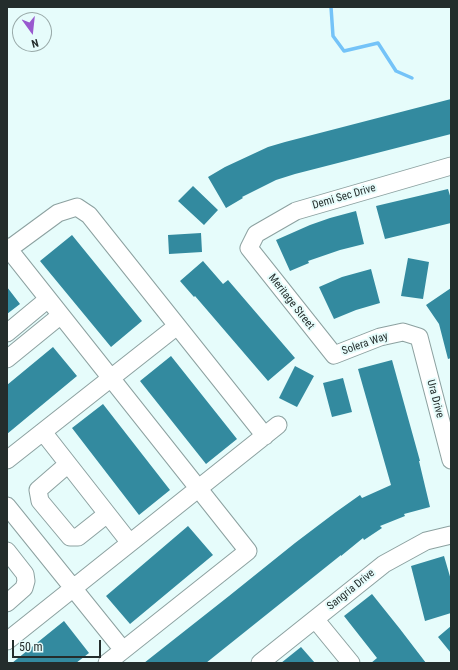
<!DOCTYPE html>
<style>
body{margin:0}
#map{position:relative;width:458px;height:670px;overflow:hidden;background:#e6fcfb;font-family:"Roboto Condensed",sans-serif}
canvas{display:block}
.frame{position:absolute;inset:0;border:8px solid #242d2c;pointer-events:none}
.north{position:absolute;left:12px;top:12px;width:40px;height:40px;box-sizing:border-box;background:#e6fcfb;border:1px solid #98a9a8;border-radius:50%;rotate:165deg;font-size:11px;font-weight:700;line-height:16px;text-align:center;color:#242d2c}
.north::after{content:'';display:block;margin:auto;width:14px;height:18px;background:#9959cf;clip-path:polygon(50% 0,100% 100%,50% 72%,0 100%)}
.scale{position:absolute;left:12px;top:640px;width:89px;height:18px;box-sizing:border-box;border:2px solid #242d2c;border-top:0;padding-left:5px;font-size:12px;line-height:14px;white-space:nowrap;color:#242d2c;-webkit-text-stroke:3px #e6fcfb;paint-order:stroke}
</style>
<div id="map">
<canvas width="458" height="670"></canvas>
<div class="frame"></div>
<div class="north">N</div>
<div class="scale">50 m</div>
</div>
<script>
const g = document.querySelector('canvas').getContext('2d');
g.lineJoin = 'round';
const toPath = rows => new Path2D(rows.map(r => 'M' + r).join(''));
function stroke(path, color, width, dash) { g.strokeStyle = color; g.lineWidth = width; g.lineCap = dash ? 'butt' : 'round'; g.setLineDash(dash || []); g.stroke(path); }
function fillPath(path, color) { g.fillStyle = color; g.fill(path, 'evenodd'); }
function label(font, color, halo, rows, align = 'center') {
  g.font = font + ' "Roboto Condensed",sans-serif'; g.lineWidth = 4; g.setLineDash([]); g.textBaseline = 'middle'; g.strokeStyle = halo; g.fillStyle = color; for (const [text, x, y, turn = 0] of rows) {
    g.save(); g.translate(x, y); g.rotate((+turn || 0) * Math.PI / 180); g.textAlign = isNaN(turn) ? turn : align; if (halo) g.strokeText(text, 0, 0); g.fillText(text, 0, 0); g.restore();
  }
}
const stream = toPath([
 [331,7,333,36,344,51,378,43,396,71,412,78]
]);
const building = toPath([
 [451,99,451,134,295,174,276,180,242,197,243,198,226,208,208,177,225,167,268,147,285,142],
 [193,186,218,210,204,225,178,201],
 [448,189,451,199,451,223,385,239,376,206],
 [356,211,364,244,340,250,308,261,309,263,290,271,276,240,310,225,330,218],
 [201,233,202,252,169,254,168,235],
 [72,235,142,321,111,347,40,261],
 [408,258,429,262,423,299,401,296],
 [203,261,223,284,228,280,295,358,268,381,195,296,194,297,180,281],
 [371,269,380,303,356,310,334,319,319,287,342,277],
 [7,287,20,304,7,314],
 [451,288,451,358,448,359,439,324,426,305],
 [53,347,77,376,7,434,7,385],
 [171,356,237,439,206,464,140,381],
 [392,360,420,461,419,461,430,507,404,514,405,516,380,526,382,528,364,540,363,538,341,556,341,555,206,663,144,663,229,596,295,543,336,512,360,495,362,498,391,485,358,369],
 [295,366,314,376,297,407,279,398],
 [343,378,352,412,332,417,323,383],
 [103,404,170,490,139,515,72,428],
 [188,526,213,555,130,624,106,596],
 [444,556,451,580,451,613,425,621,411,566],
 [372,594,400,629,426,663,371,663,377,658,344,616],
 [64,621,89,653,76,663,12,663],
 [451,626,451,653,438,637],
 [301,647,315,663,281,663]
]);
const minor = toPath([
 [451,166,296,211,256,234,249,248,334,355,380,337,403,332,419,337,451,460],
 [7,247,248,551,107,663],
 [9,249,58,213,77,207,89,215,265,436],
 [7,333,48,299],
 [7,359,61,315],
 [43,432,130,543],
 [7,460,177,326],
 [68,464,38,490,40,501,70,537,78,537,107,514],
 [7,506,123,650],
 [7,551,25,574,26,581,24,588,7,603],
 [315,619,351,663],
 [7,641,278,425],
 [260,663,384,564,426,541,451,535]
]);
const streetNames = [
 ["Demi Sec Drive",344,197,-16],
 ["Meritage Street",291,302,52],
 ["Solera Way",365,344,-19],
 ["Ura Drive",435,399,75],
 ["Sangria Drive",351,590,-39]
];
stroke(stream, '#74c3f8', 3.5);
fillPath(building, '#338a9f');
stroke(minor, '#8ca1a0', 19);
stroke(minor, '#fff', 17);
label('11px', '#242d2c', '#e6fcfb', streetNames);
</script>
